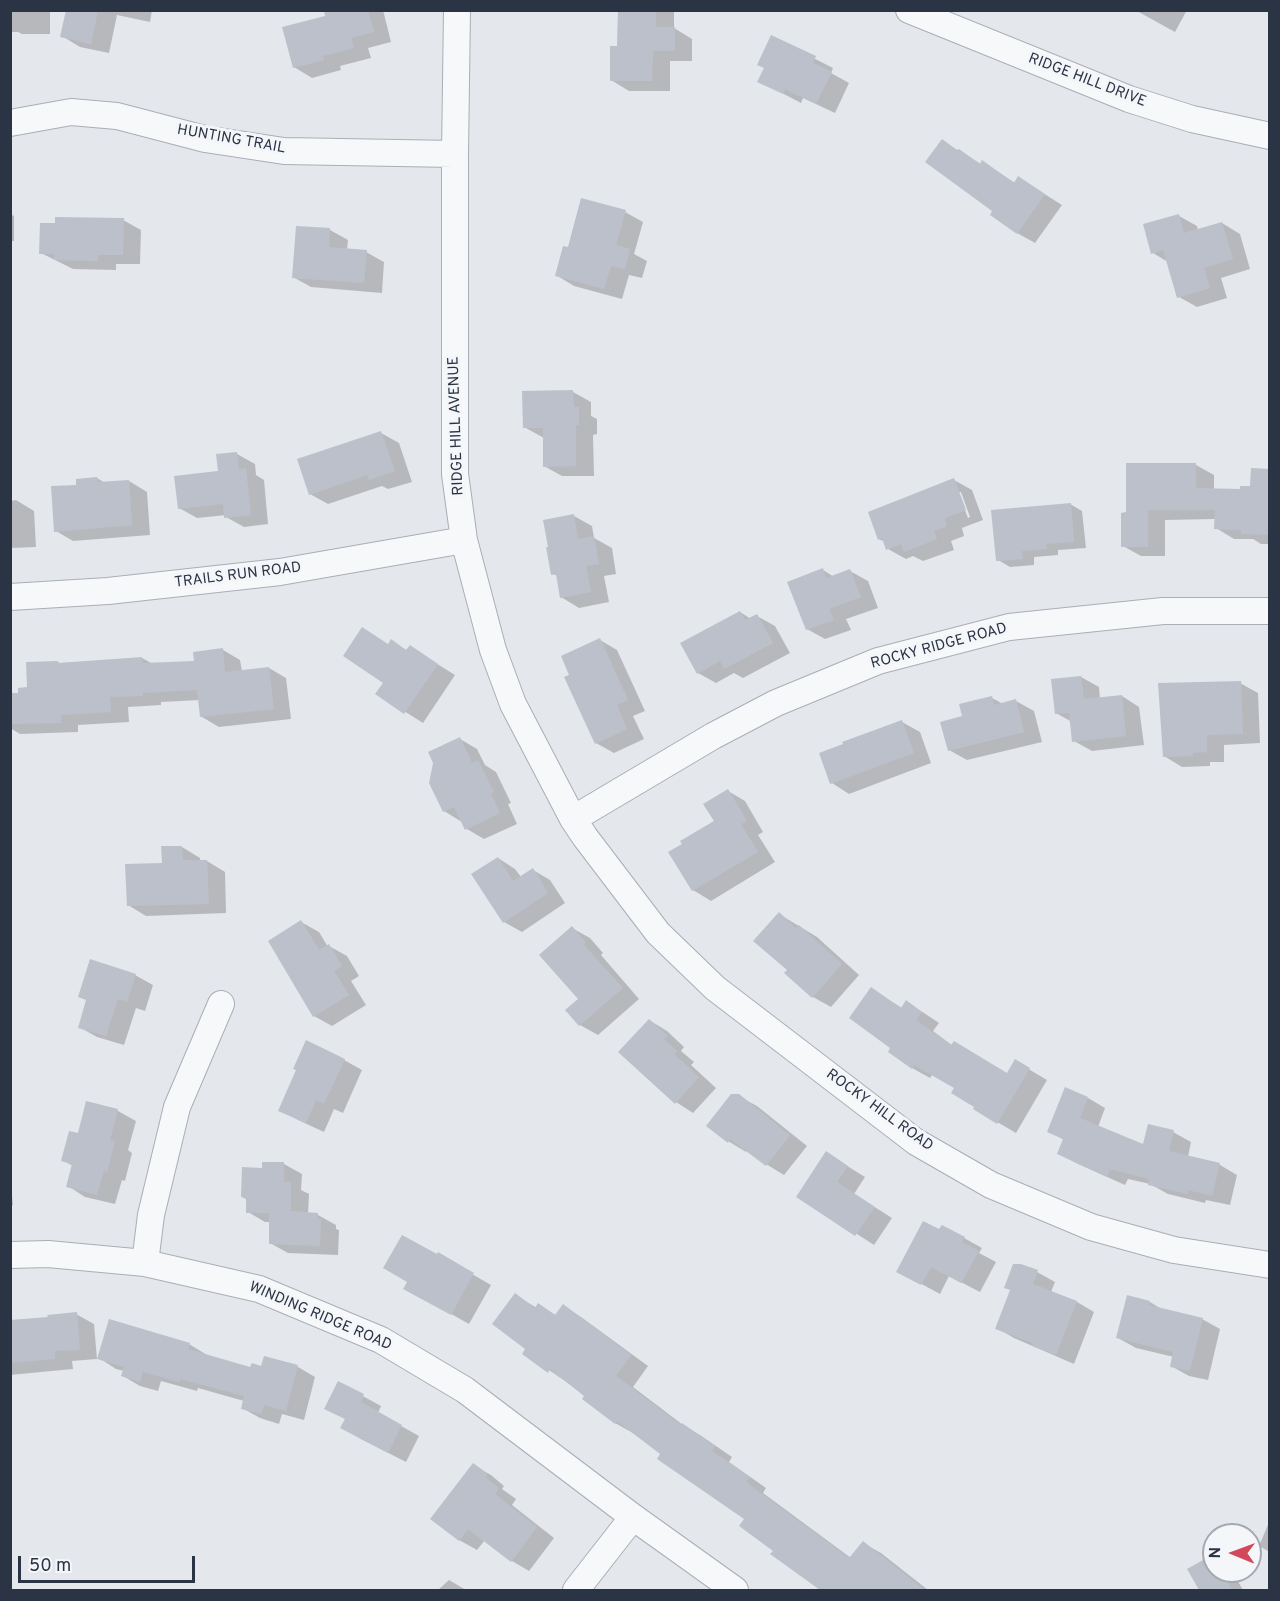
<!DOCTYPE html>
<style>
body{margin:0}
#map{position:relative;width:1280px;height:1601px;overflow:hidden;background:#e4e7ec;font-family:Overpass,sans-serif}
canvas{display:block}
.frame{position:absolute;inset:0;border:12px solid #2b3445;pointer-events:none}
.north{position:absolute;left:1202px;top:1523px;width:60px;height:60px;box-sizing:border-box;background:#f4f6f9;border:2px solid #a4a8b1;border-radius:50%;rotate:271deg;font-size:16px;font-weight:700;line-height:24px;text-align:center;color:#2b3445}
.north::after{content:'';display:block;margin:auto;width:21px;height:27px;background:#d1495b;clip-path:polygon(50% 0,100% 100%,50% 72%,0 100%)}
.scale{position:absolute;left:18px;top:1556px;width:177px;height:27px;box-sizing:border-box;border:3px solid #2b3445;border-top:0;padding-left:8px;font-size:18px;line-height:21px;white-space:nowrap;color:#2b3445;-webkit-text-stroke:4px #f4f6f9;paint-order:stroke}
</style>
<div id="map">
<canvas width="1280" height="1601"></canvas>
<div class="frame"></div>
<div class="north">N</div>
<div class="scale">50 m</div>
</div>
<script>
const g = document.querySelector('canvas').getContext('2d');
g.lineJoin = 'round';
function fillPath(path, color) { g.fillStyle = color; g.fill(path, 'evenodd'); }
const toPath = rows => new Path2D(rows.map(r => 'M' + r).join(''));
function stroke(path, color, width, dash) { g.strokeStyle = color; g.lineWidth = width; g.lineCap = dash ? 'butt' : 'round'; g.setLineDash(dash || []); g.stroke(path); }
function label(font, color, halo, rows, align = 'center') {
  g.font = font + ' Overpass,sans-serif'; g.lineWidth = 6; g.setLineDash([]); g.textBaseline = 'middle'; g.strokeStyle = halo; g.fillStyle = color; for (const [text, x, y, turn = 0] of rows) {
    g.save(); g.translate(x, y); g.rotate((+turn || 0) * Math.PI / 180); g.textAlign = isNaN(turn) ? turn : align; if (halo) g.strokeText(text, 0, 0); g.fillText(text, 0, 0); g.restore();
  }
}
const shadow = toPath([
 [10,10,50,10,50,34,22,34,18,32,10,32],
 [68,10,152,10,150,22,117,15,109,53,80,47,62,36],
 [383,10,391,42,368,48,371,58,340,66,341,70,312,78,294,67,327,17,326,11],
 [620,10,674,10,674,28,692,39,692,61,670,61,670,91,629,91,611,80,619,48],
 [1135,10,1187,10,1175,32],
 [772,37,833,68,831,73,849,83,835,113,803,98,801,103,759,81,765,68],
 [942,141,981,164,983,162,1015,183,1019,178,1062,205,1035,243,1017,233,994,211],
 [625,212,643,222,634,254,647,261,642,278,629,275,622,299,574,286,556,275,569,249],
 [10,214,14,216,14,241,10,241],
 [1179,216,1197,226,1198,230,1222,223,1240,234,1250,269,1221,278,1227,298,1197,307,1179,297,1168,262,1153,253],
 [123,220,141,230,140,264,116,264,116,270,73,269,41,253],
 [330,230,348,240,347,250,366,252,384,262,382,293,311,287,293,277],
 [573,392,591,402,591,416,597,419,597,434,593,435,594,476,562,476,544,466,544,438,524,427],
 [381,433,399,443,412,482,388,489,382,486,328,504,310,494],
 [237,454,255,464,256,475,264,480,268,524,244,527,226,517,226,515,197,518,179,508,220,472],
 [1127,465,1196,465,1214,475,1214,490,1242,491,1252,488,1252,470,1270,470,1270,544,1261,544,1253,539,1234,539,1216,528,1216,519,1165,520,1165,556,1141,556,1123,546,1127,514],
 [97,478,105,483,129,481,147,492,150,535,73,541,56,531,78,486],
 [954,480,972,490,983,520,962,528,964,536,951,541,954,550,923,561,913,556,906,559,888,549,885,542,879,539],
 [958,492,961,492,970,517,968,518],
 [16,500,34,511,36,547,10,548,10,501],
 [1070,504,1082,511,1086,548,1058,550,1058,555,1034,557,1034,565,1010,567,998,560],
 [574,516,592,526,594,538,612,548,616,574,604,576,609,602,579,608,561,597,558,576,553,574],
 [823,570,834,577,850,571,868,581,878,608,846,619,851,630,825,639,807,629],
 [740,612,751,619,757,616,775,626,790,653,743,678,734,673,716,683,698,673],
 [600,640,617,650,645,711,633,716,644,739,614,753,596,743,571,676],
 [391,641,408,651,410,647,455,675,423,723,377,694,385,683,389,645],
 [223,650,240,660,242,671,269,668,286,678,291,719,219,727,202,717,200,700,161,702,161,705,128,707,129,722,78,725,78,732,20,734,10,728,10,695,20,695,29,689,58,662,61,664,142,658,153,664,195,662],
 [1081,677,1099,687,1100,699,1122,696,1139,707,1144,745,1092,751,1074,741,1072,722,1056,713],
 [1240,683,1258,693,1260,743,1224,745,1224,762,1210,762,1210,766,1182,767,1164,756],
 [992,698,1003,704,1016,701,1034,711,1042,742,967,760,949,750],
 [902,722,920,732,931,763,849,794,832,783,845,745],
 [460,739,477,749,485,765,496,772,511,803,508,804,517,824,484,839,467,829,462,822,444,811],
 [728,791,745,801,763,832,758,835,775,862,711,901,693,890],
 [182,847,200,858,200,861,207,861,225,872,226,913,146,916,128,905,163,864],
 [498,858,515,869,521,877,533,870,550,880,565,903,522,932,504,922],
 [779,914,817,937,859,975,831,1007,813,997,786,973,789,970],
 [301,922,319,932,328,947,329,946,347,956,359,976,351,981,366,1005,332,1026,314,1016],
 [572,928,590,938,603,953,601,955,639,999,598,1035,580,1025,580,1000],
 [135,975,153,985,145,1011,136,1008,124,1045,97,1037,79,1027,88,1001],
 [871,989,902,1008,907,1002,924,1013,939,1023,933,1031,953,1046,1007,1075,1015,1061,1047,1080,1016,1133,975,1109,976,1106,956,1088,933,1074,930,1078,912,1068,892,1048],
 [649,1020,667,1031,684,1047,681,1051,694,1062,691,1065,716,1088,693,1113,676,1102],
 [344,1060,362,1070,343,1113,334,1109,324,1132,298,1120,280,1110],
 [738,1096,757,1106,807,1146,784,1175,766,1164,747,1150,746,1152,728,1141],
 [1088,1098,1105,1108,1098,1127,1144,1146,1173,1132,1191,1142,1188,1157,1220,1165,1237,1175,1230,1205,1206,1200,1205,1203,1168,1194,1150,1184,1128,1179,1125,1185,1076,1163,1058,1153,1064,1140,1049,1131],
 [88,1103,118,1111,136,1121,128,1150,132,1153,125,1181,122,1180,115,1204,85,1197,68,1186,73,1166,62,1160,79,1135],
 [284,1164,302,1174,301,1190,309,1194,308,1214,318,1215,336,1225,336,1229,339,1230,338,1255,288,1253,270,1243,271,1222,265,1222,248,1212,248,1200,242,1197,263,1169],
 [844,1164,865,1177,854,1194,892,1218,874,1245,798,1196],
 [10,1177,13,1205,10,1205],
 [940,1231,964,1238,982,1248,979,1253,996,1262,980,1292,949,1276,940,1294,916,1281],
 [439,1255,491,1285,469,1324,405,1288],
 [1021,1265,1037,1272,1055,1282,1051,1292,1077,1302,1094,1312,1074,1364,1014,1338,997,1328],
 [515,1295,537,1308,539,1305,557,1316,563,1306,581,1317,648,1366,633,1387,683,1425,700,1435,732,1457,729,1462,766,1488,763,1493,851,1558,863,1543,881,1553,928,1590,822,1590,772,1554,775,1551,746,1518,662,1454,633,1433,615,1423,587,1396,524,1353,527,1348],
 [1150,1302,1163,1310,1202,1319,1220,1329,1208,1380,1189,1376,1171,1366,1174,1357,1136,1348,1118,1338],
 [76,1314,94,1324,97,1359,72,1361,73,1369,10,1375,10,1321,49,1318],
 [189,1344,207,1355,251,1369,298,1367,315,1377,304,1420,282,1414,279,1424,260,1418,242,1408,244,1401,198,1388,197,1391,161,1381,158,1391,140,1386,123,1376,124,1371,116,1369,99,1358],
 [339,1383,381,1406,378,1413,419,1436,406,1462,359,1438,346,1419],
 [473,1465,491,1475,504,1486,502,1489,516,1499,512,1505,554,1538,529,1571,512,1561,485,1540,477,1550,459,1540],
 [1270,1520,1270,1552,1259,1546],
 [1212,1556,1214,1557,1214,1571,1232,1571,1243,1590,1200,1590,1189,1570],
 [449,1580,466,1590,438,1590]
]);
const building = toPath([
 [66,10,98,10,91,44,60,37],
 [324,10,368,10,374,32,351,38,354,48,323,56,324,60,293,68,282,27,325,16],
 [618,10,656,10,656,27,675,27,675,51,653,51,652,81,610,81,610,46,617,46],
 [771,35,816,56,813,63,832,72,816,104,785,89,783,94,757,82,764,68,757,65],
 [942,139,957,150,959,149,980,164,982,160,1014,183,1018,176,1045,194,1017,234,990,215,992,211,925,162],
 [581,198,626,210,616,245,630,249,625,269,611,266,604,289,555,276,563,246,568,247],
 [1179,214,1184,233,1222,222,1233,259,1204,268,1210,288,1177,298,1163,250,1151,254,1143,224],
 [55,217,124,218,123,255,98,255,98,261,54,260,54,254,39,254,40,223,55,223],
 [296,226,330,228,329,247,367,250,364,283,292,278],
 [573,390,574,407,579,407,579,425,576,425,576,466,543,467,543,428,523,428,522,391],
 [381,431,395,471,369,480,367,475,309,495,297,459],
 [237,452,239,469,246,468,251,515,224,518,223,504,178,509,174,476,218,471,216,454],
 [1126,463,1196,463,1196,488,1240,489,1240,486,1250,486,1251,468,1269,469,1269,535,1241,534,1241,530,1214,529,1215,510,1148,510,1148,547,1121,547,1121,513,1126,512],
 [97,477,98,482,129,480,132,525,54,532,51,486,76,485,76,479],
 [954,478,966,510,945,518,947,526,934,531,937,539,904,552,901,544,886,550,882,538,878,540,868,512],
 [1071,503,1074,542,1046,544,1047,549,1022,551,1023,559,996,561,991,510],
 [574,514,578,539,594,536,599,564,586,566,591,592,560,598,556,574,551,575,546,547,548,547,543,520],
 [823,568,826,578,850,569,861,597,829,609,834,620,806,630,787,582],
 [740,611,745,620,757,614,773,643,724,669,720,661,697,674,680,643],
 [362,627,388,644,391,639,406,650,410,645,438,664,404,714,375,694,383,683,343,656],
 [600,638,628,700,617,705,627,729,595,744,564,677,569,675,561,656],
 [223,648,225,672,269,667,274,709,200,717,197,690,143,693,143,696,110,697,111,712,61,715,61,723,10,724,10,693,18,693,18,688,27,687,26,662,58,661,58,663,142,657,143,663,194,661,193,652],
 [1081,676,1084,699,1122,695,1126,736,1072,742,1069,713,1055,714,1051,679],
 [1241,681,1243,734,1207,735,1207,752,1193,753,1193,756,1163,757,1158,683],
 [992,696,994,705,1016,699,1024,732,948,751,940,722,962,716,959,704],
 [902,720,914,753,830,784,819,753,843,744,842,742],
 [460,737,472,763,478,760,494,792,491,794,500,813,465,830,454,807,443,812,429,783,433,763,428,752],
 [728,789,747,821,741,824,758,852,692,891,668,852,682,844,680,841,714,821,703,804],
 [161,846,182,846,183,860,207,860,209,904,127,906,125,864,162,863],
 [498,857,513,881,533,868,548,893,503,923,471,874],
 [779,912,796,928,799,925,842,964,812,998,784,973,787,970,753,941],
 [301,920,319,950,329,944,342,966,334,971,349,995,313,1017,268,941],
 [572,926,586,943,584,945,623,988,579,1026,565,1010,578,999,539,955],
 [90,959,136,974,127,1002,118,999,106,1036,78,1028,86,1000,78,997],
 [871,987,901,1008,906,1000,922,1012,916,1020,951,1045,954,1041,1007,1073,1015,1059,1030,1068,997,1124,973,1109,974,1107,951,1093,954,1088,914,1065,912,1069,888,1052,890,1048,849,1018],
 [649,1019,668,1036,664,1039,677,1051,674,1054,699,1077,675,1104,618,1052],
 [306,1040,345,1059,324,1104,316,1100,306,1123,278,1111,296,1070,293,1069],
 [1065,1087,1088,1097,1080,1118,1143,1144,1148,1124,1174,1130,1169,1151,1220,1163,1212,1196,1188,1190,1187,1194,1148,1185,1149,1179,1110,1169,1107,1177,1057,1154,1063,1139,1047,1132],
 [731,1094,739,1094,790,1135,766,1166,730,1139,728,1143,706,1126],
 [86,1101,118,1109,110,1140,115,1141,107,1172,104,1171,97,1195,66,1187,72,1164,61,1161,69,1131,78,1133],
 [826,1151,848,1166,837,1182,875,1207,855,1236,796,1197],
 [262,1162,284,1162,284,1182,291,1182,291,1211,318,1213,318,1219,321,1219,320,1246,269,1244,269,1213,246,1213,246,1198,241,1197,242,1167,262,1168],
 [923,1221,939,1229,942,1225,965,1237,962,1242,979,1251,961,1283,931,1267,921,1285,896,1272],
 [402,1235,437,1254,438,1252,474,1273,451,1315,403,1289,407,1282,383,1268],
 [1013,1264,1021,1264,1038,1270,1033,1284,1077,1301,1056,1355,1032,1346,1033,1343,995,1329,1010,1290,1004,1288],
 [515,1293,535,1308,538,1303,555,1315,563,1304,631,1355,616,1376,681,1425,682,1423,715,1446,712,1451,750,1477,746,1482,849,1558,863,1541,925,1590,820,1590,770,1554,773,1551,739,1526,744,1519,657,1459,660,1454,617,1421,615,1424,582,1399,584,1396,550,1369,548,1373,522,1354,525,1349,492,1324],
 [1127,1295,1150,1301,1149,1305,1203,1318,1190,1371,1170,1367,1173,1352,1116,1338],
 [77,1312,80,1350,55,1351,55,1359,10,1363,10,1320,48,1317,47,1315],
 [109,1319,190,1343,188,1349,250,1367,252,1363,261,1366,264,1356,298,1365,286,1411,264,1405,261,1414,241,1409,244,1396,180,1379,179,1382,143,1372,140,1382,121,1376,124,1367,97,1359],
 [338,1381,364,1394,361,1402,402,1425,388,1453,340,1428,345,1419,324,1409],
 [473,1463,488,1474,485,1477,499,1488,495,1494,537,1527,511,1562,468,1529,459,1541,430,1519],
 [1212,1555,1214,1558,1214,1571,1221,1571,1232,1590,1199,1590,1187,1569]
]);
const street = toPath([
 [457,10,455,154,455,474,464,540,493,650,513,704,573,819,585,837,658,933,715,988,916,1142,991,1185,1091,1227,1174,1250,1270,1265],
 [909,10,1129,99,1192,119,1270,136],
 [10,123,71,112,117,116,205,139,284,151,455,154],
 [10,597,108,591,280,572,464,540],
 [573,819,713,736,776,703,878,661,1009,627,1163,611,1270,611],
 [10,1255,48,1254,145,1263,259,1289,381,1340,465,1390,633,1517,735,1590],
 [145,1263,151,1215,177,1107,221,1004],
 [576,1590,633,1517]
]);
const streetNames = [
 ["RIDGE HILL DRIVE",1087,81,21],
 ["HUNTING TRAIL",231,140,10],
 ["RIDGE HILL AVENUE",457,426,-92],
 ["TRAILS RUN ROAD",238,576,-7],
 ["ROCKY RIDGE ROAD",939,647,-15],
 ["ROCKY HILL ROAD",879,1111,36],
 ["WINDING RIDGE ROAD",320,1317,23]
];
fillPath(shadow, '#0003');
fillPath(building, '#bbc0ca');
stroke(street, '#a9aeb7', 28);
stroke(street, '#f7f8fa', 26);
label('15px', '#2b3445', '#f4f6f9', streetNames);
</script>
